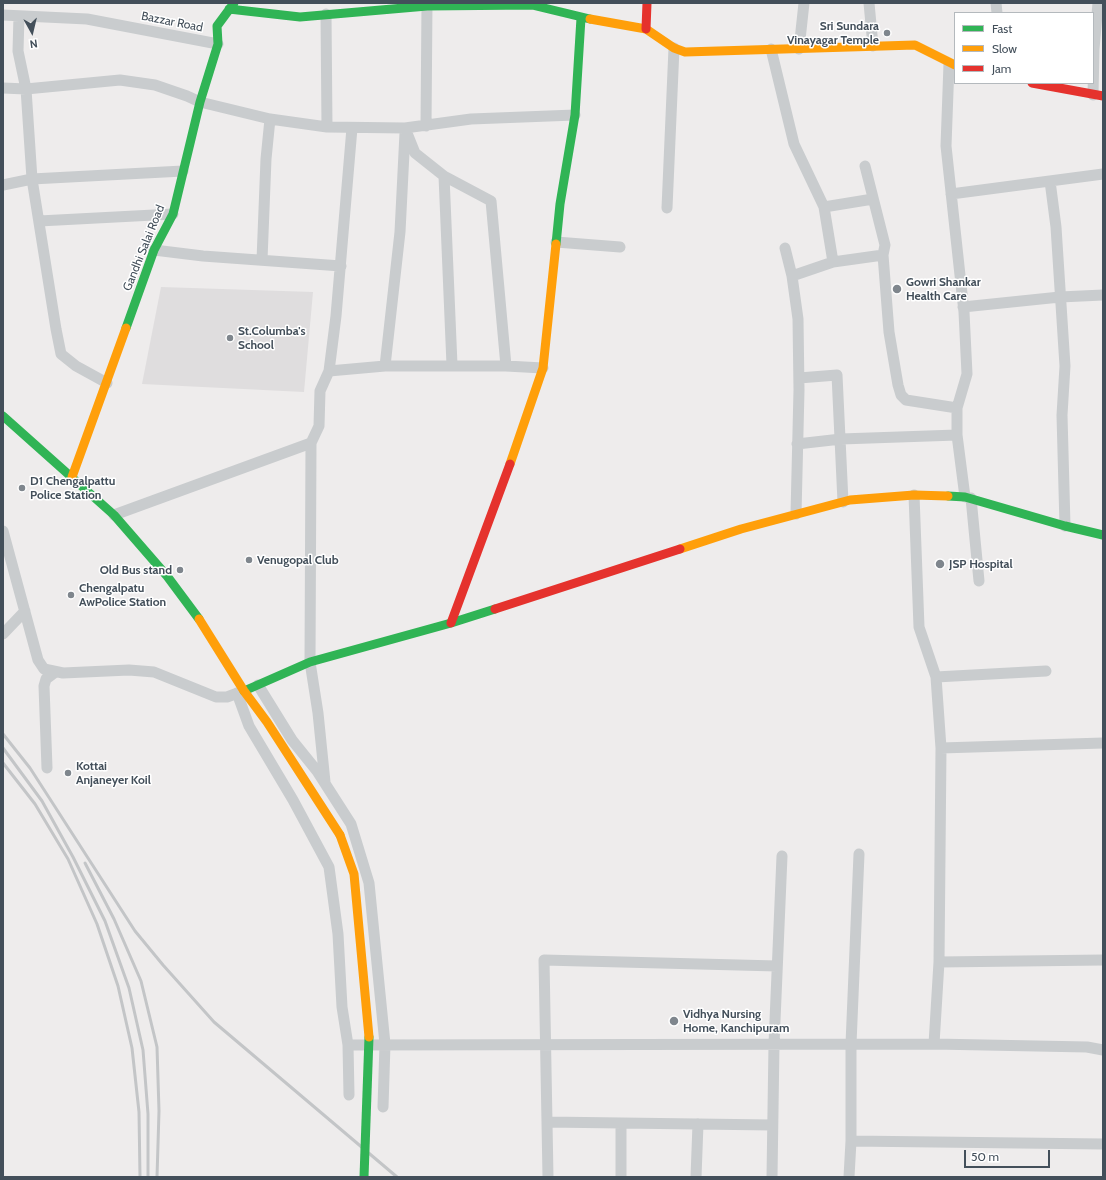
<!DOCTYPE html>
<style>
body{margin:0}
#map{position:relative;width:1106px;height:1180px;overflow:hidden;background:#eeecec;font-family:Cabin,sans-serif}
canvas{display:block}
.frame{position:absolute;inset:0;border:4px solid #434f5a;pointer-events:none}
.legend{position:absolute;left:954px;top:12px;width:140px;height:72px;box-sizing:border-box;background:#fff;border:1px solid #b4b9bd;margin:0;padding:5px 7px;list-style:none;font-size:12px;color:#434f5a}
.legend li{display:flex;align-items:center;gap:8px;height:20px}
.legend b{width:20px;border:1px solid #b4b9bd}
.north{position:absolute;left:12px;top:12px;width:40px;height:40px;-webkit-text-stroke:3px #fff;paint-order:stroke;rotate:172deg;font-size:11px;font-weight:700;line-height:16px;text-align:center;color:#434f5a}
.north::after{content:'';display:block;margin:auto;width:14px;height:18px;background:#434f5a;clip-path:polygon(50% 0,100% 100%,50% 72%,0 100%)}
.scale{position:absolute;left:964px;top:1150px;width:86px;height:18px;box-sizing:border-box;border:2px solid #434f5a;border-top:0;padding-left:5px;font-size:12px;line-height:14px;white-space:nowrap;color:#434f5a;-webkit-text-stroke:3px #fff;paint-order:stroke}
</style>
<div id="map">
<canvas width="1106" height="1180"></canvas>
<div class="frame"></div>
<ul class="legend">
<li><b style="height:5px;background:#30b455"></b>Fast</li>
<li><b style="height:5px;background:#ff9f0a"></b>Slow</li>
<li><b style="height:5px;background:#e5322d"></b>Jam</li>
</ul>
<div class="north">N</div>
<div class="scale">50 m</div>
</div>
<script>
const g = document.querySelector('canvas').getContext('2d');
g.lineJoin = 'round';
function fillPath(path, color) { g.fillStyle = color; g.fill(path, 'evenodd'); }
const toPath = rows => new Path2D(rows.map(r => 'M' + r).join(''));
function stroke(path, color, width, dash) { g.strokeStyle = color; g.lineWidth = width; g.lineCap = dash ? 'butt' : 'round'; g.setLineDash(dash || []); g.stroke(path); }
function label(font, color, halo, rows, align = 'center') {
  g.font = font + ' Cabin,sans-serif'; g.lineWidth = 3; g.setLineDash([]); g.textBaseline = 'middle'; g.strokeStyle = halo; g.fillStyle = color; for (const [text, x, y, turn = 0] of rows) {
    g.save(); g.translate(x, y); g.rotate((+turn || 0) * Math.PI / 180); g.textAlign = isNaN(turn) ? turn : align; if (halo) g.strokeText(text, 0, 0); g.fillText(text, 0, 0); g.restore();
  }
}
const education = toPath([
 [161,287,313,292,304,392,142,384]
]);
const street = toPath([
 [869,3,873,46],
 [996,3,997,13],
 [326,14,327,127],
 [3,15,87,19,218,44],
 [19,16,18,51,26,89,32,179,56,329,61,354,76,366,107,383],
 [771,49,794,144,824,207,833,262],
 [799,49,804,3],
 [949,64,946,146,964,312,967,374,957,408,957,435,965,497],
 [3,88,26,89,120,80,155,85,187,96,200,102,270,119,327,127,405,128,471,119,575,115],
 [1093,95,1094,49,1098,3],
 [426,126,427,3],
 [405,128,415,153,444,176,491,201,506,366],
 [865,166,885,245,883,255,889,332,898,385,901,395,906,400,957,408],
 [444,176,452,365],
 [1050,181,1056,227,1065,366,1062,415,1065,526],
 [3,185,32,179,183,171],
 [951,194,1103,174],
 [824,207,873,199],
 [667,208,674,48],
 [39,221,173,214],
 [556,242,620,247],
 [785,248,792,276,798,319,799,390,796,514],
 [154,250,203,256,341,266],
 [262,260,266,159,270,119],
 [792,276,833,262,883,255],
 [963,307,1060,297,1103,295],
 [385,366,400,232,405,133],
 [329,371,336,316,352,128],
 [799,378,837,375,843,502],
 [311,443,310,662,318,713,325,782],
 [797,444,841,439,957,435],
 [971,498,979,581],
 [114,515,311,443,319,426,320,391,329,371,385,366,506,366,543,368],
 [3,531,38,660,44,669,63,673,129,670,154,672,216,697,227,697,243,691],
 [3,634,25,611],
 [936,677,1046,671],
 [258,685,292,740,317,771,351,824,369,883,385,1044,383,1107],
 [237,693,249,726,293,800,329,867,338,934,342,1007,348,1045,934,1044,939,962,941,748,936,677,919,627,914,495],
 [941,748,1103,743],
 [47,768,44,686,46,679,54,673],
 [859,854,851,1044,851,1141,1103,1144],
 [939,962,1103,960],
 [934,1044,1087,1047,1103,1050],
 [348,1045,349,1095],
 [547,1122,772,1125],
 [548,1177,544,960,777,966],
 [621,1177,621,1123],
 [696,1177,698,1124],
 [772,1177,774,1044,782,856],
 [849,1177,851,1141]
]);
const fast = toPath([
 [229,9,300,17,427,6,532,5,590,19],
 [556,244,560,204,575,115,581,18],
 [126,328,154,250,173,214,200,102,218,44,217,26,234,3],
 [3,416,114,515,167,576,199,619],
 [948,496,965,497,1065,526,1103,535],
 [244,691,310,662,451,623,495,609]
]);
const slow = toPath([
 [590,19,646,29,674,48,685,52,915,45,955,65],
 [510,464,543,368,556,244],
 [72,477,126,328],
 [680,549,741,529,850,500,914,495,948,496],
 [199,619,244,691,267,722,340,835]
]);
const jam = toPath([
 [646,29,647,3],
 [1032,83,1103,96],
 [495,609,680,549],
 [451,623,510,464]
]);
const rail = toPath([
 [3,734,30,768,135,931,163,965,214,1022,397,1177],
 [3,748,42,801,73,857,105,921,129,988,143,1050,148,1114,148,1177],
 [3,763,35,804,68,859,97,924,118,986,132,1048,139,1112,140,1177],
 [85,863,114,919,141,981,157,1047,159,1111,157,1177]
]);
const fastBridge = toPath([
 [364,1177,369,1037]
]);
const slowBridge = toPath([
 [340,835,354,874,369,1037]
]);
const markers = [
 [887,33,4,"#7f868d"],
 [897,289,5,"#7f868d"],
 [230,338,4,"#7f868d"],
 [22,488,4,"#7f868d"],
 [249,560,4,"#7f868d"],
 [940,564,5,"#7f868d"],
 [180,570,4,"#7f868d"],
 [71,595,4,"#7f868d"],
 [68,773,4,"#7f868d"],
 [674,1021,5,"#7f868d"]
];
const streetNames = [
 ["Bazzar Road",172,22,11],
 ["Gandhi Salai Road",144,248,-68]
];
const poiNames = [
 ["Sri Sundara",879,26,"right"],
 ["Vinayagar Temple",879,40,"right"],
 ["Gowri Shankar",906,282],
 ["Health Care",906,296],
 ["St.Columba's",238,331],
 ["School",238,345],
 ["D1 Chengalpattu",30,481],
 ["Police Station",30,495],
 ["Venugopal Club",257,560],
 ["JSP Hospital",949,564],
 ["Old Bus stand",172,570,"right"],
 ["Chengalpatu",79,588],
 ["AwPolice Station",79,602],
 ["Kottai",76,766],
 ["Anjaneyer Koil",76,780],
 ["Vidhya Nursing",683,1014],
 ["Home, Kanchipuram",683,1028]
];
fillPath(education, '#dfddde');
stroke(street, '#c9ccce', 11);
stroke(fast, '#30b455', 9);
stroke(slow, '#ff9f0a', 9);
stroke(jam, '#e5322d', 9);
stroke(rail, '#c3c5c7', 3);
stroke(fastBridge, '#30b455', 9);
stroke(slowBridge, '#ff9f0a', 9);
for (const [x, y, r, color] of markers) { const dot = new Path2D(); dot.arc(x, y, r, 0, 2 * Math.PI); g.fillStyle = color; g.fill(dot); stroke(dot, '#fff', 1.5); }
label('12px', '#434f5a', '#fff', streetNames);
label('bold 12px', '#434f5a', '#fff', poiNames, 'left');
</script>
